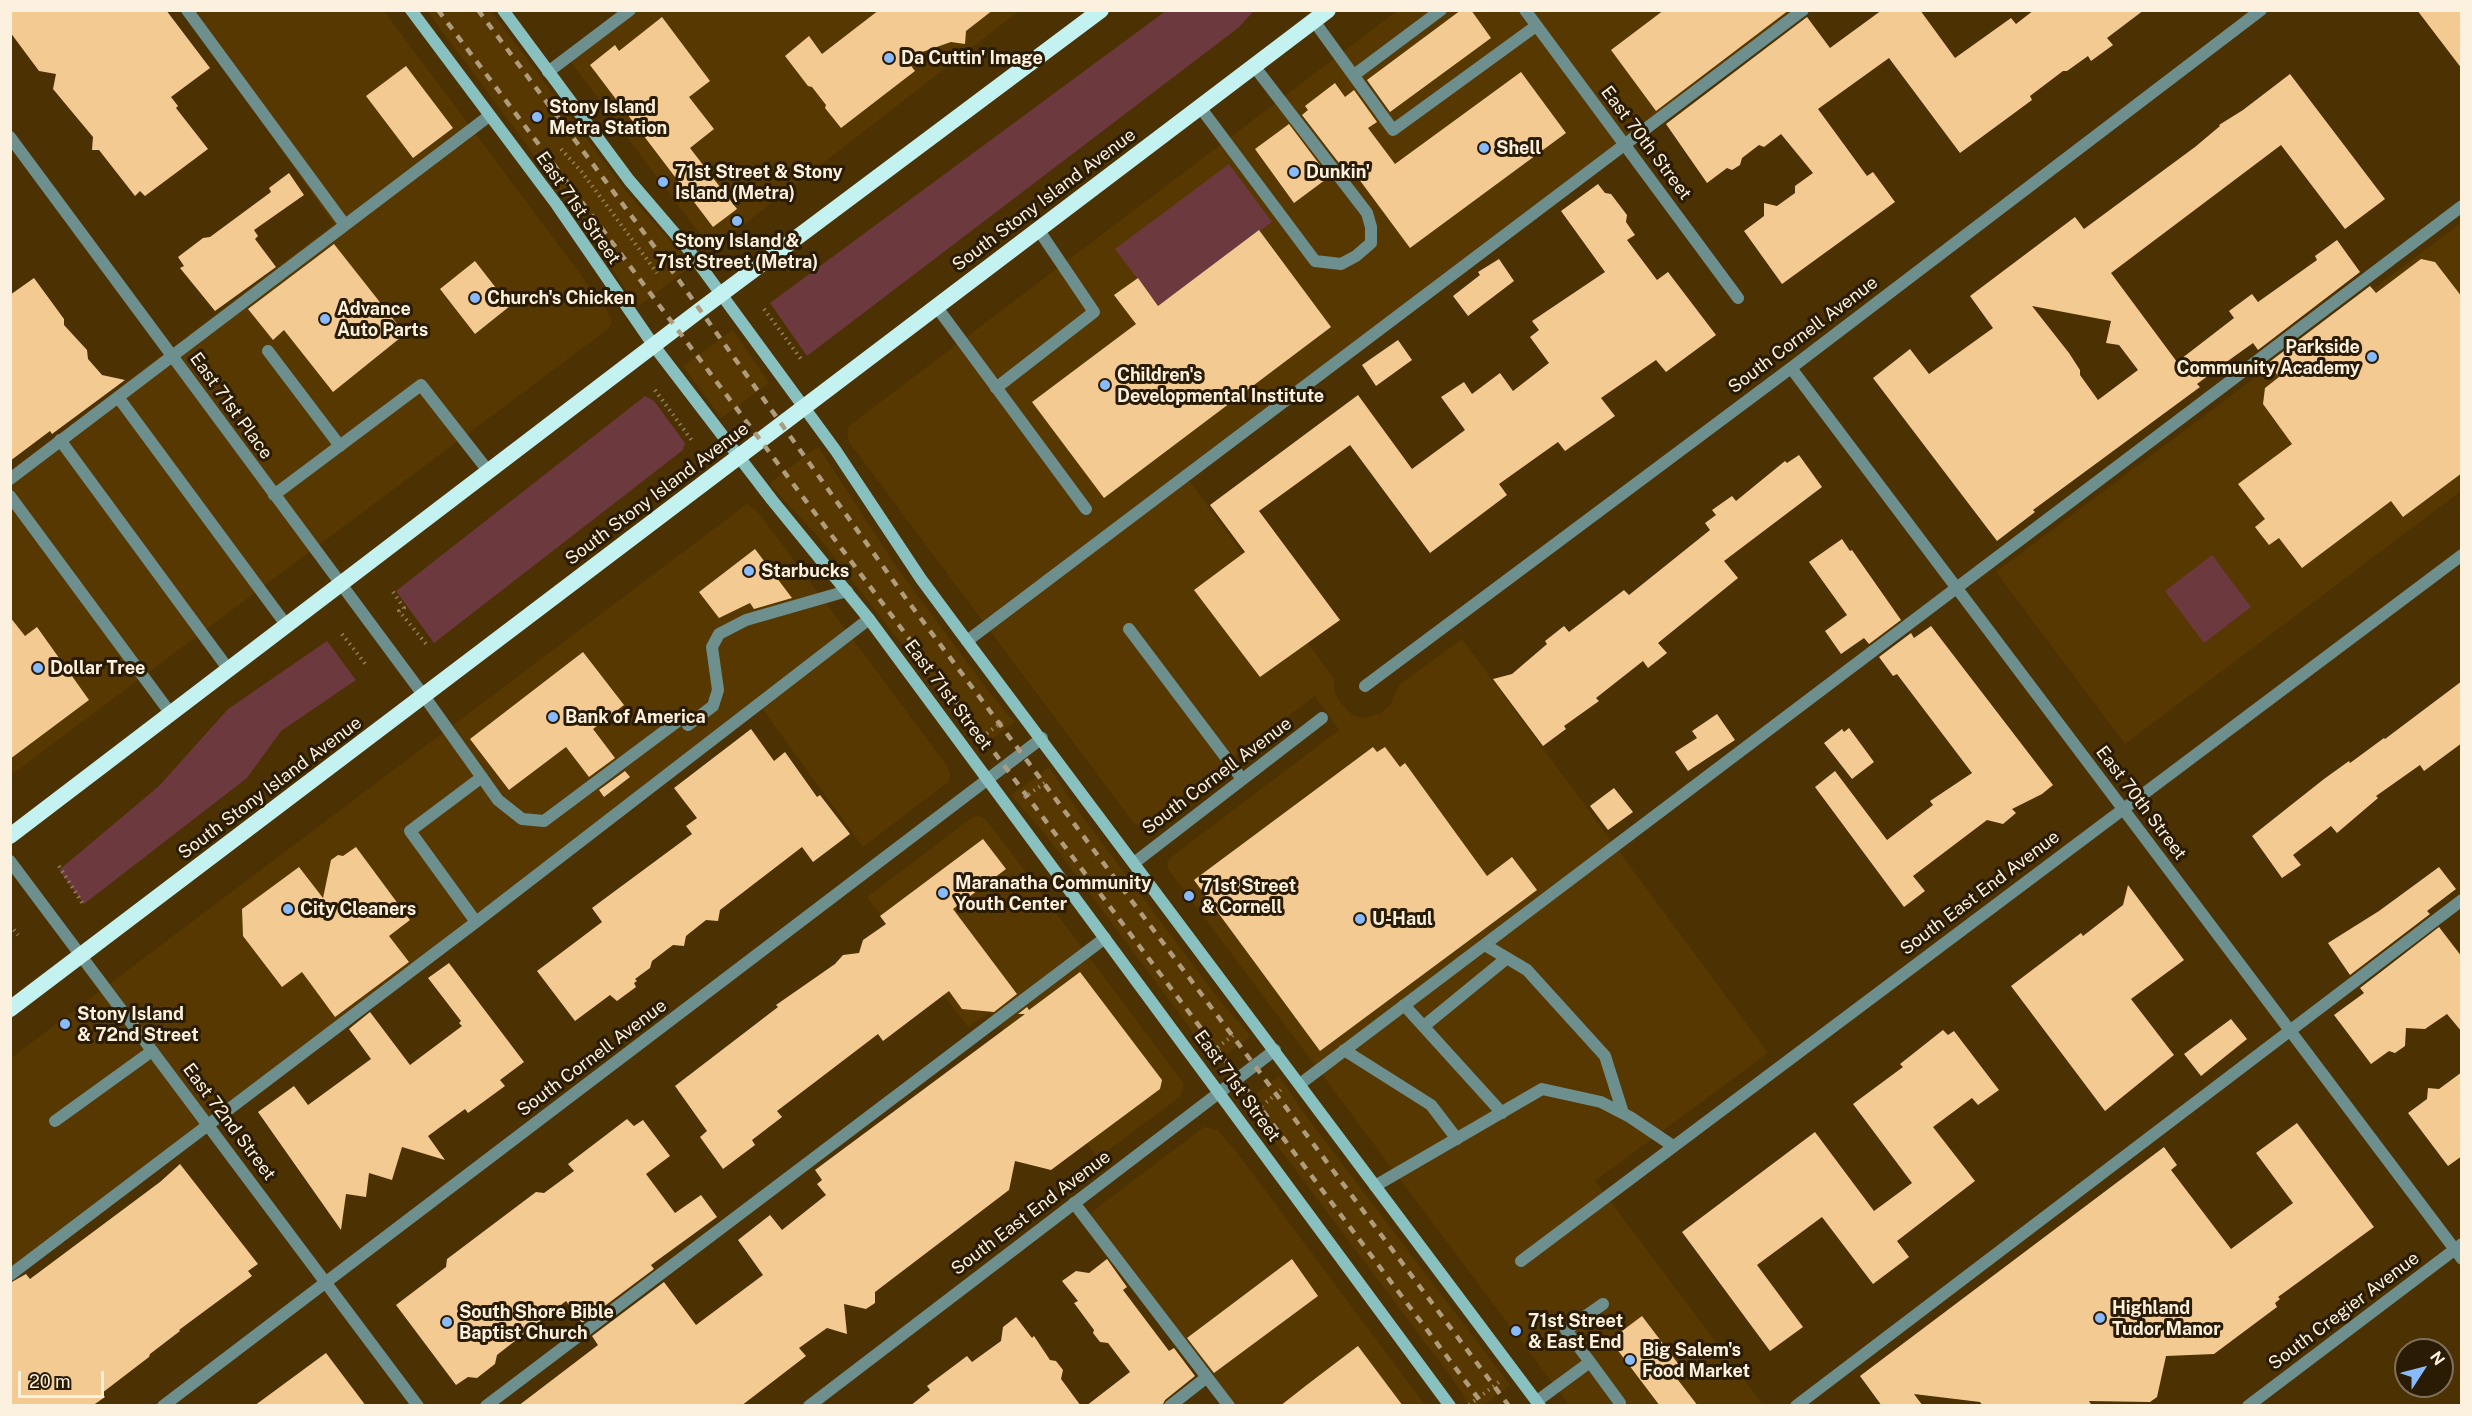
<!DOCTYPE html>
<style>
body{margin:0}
#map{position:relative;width:2472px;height:1416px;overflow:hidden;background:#4c3102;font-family:"Public Sans",sans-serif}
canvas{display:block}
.frame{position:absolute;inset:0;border:12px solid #fcf0df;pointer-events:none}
.north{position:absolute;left:2394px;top:1338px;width:60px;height:60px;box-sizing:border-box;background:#2a1b04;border:2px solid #7e705c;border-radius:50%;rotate:54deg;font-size:16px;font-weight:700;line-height:24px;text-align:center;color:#fcf0df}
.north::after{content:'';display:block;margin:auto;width:21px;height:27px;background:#88bafc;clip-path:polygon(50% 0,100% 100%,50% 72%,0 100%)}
.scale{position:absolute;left:18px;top:1371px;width:86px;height:27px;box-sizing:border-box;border:3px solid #fcf0df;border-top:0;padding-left:8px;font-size:18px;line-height:21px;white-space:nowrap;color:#fcf0df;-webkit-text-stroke:4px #2a1b04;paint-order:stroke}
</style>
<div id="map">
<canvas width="2472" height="1416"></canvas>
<div class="frame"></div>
<div class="north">N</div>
<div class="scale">20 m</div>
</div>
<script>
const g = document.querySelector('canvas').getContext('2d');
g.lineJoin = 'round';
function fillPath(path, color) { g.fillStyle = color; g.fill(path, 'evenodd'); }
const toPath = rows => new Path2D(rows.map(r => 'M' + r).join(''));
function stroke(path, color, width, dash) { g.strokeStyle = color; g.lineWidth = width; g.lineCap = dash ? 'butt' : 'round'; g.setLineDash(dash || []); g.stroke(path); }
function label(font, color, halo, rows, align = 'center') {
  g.font = font + ' "Public Sans",sans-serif'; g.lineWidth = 6; g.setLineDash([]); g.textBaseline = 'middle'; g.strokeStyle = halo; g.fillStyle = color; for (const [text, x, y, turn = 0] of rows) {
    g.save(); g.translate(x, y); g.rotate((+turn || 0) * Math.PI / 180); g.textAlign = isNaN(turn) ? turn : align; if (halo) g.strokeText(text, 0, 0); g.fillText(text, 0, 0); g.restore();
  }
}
const built = toPath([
 [182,11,384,11,607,310,612,323,608,329,11,775,11,470,334,224],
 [427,11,491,11,624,189,682,254,690,264,689,268,640,305,636,305,566,198],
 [630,11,1019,11,720,243,710,248,568,58],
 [1397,11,1803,11,1186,476,1334,679,1334,690,1340,702,1352,715,1363,718,1380,714,1391,704,1399,685,1462,639,1768,1053,1595,1181,1763,1405,1569,1405,1168,869,1167,863,1170,858,1339,730,1315,696,1145,824,1139,825,1133,822,849,442,847,433,849,426],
 [2461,223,2461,491,2125,744,1996,572],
 [733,330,769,383,721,418,683,366],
 [819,448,900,572,996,701,1015,722,979,748,948,704,820,539,771,486,771,482,814,449],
 [747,504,758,512,947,766,950,774,948,782,863,847,758,703,11,1275,11,1058],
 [1049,767,1071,801,1220,1001,1251,1036,1213,1065,1185,1021,1045,834,1011,795],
 [978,816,984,818,991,826,1184,1084,1181,1096,1098,1158,989,1012,968,1027,905,945,903,946,867,897,973,817],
 [1279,1076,1306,1116,1510,1385,1484,1405,1469,1405,1451,1377,1270,1136,1242,1104],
 [1204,1127,1218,1130,1238,1154,1425,1405,1229,1405,1085,1217]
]);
const green = toPath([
 [1167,10,1254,11,1238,28,807,356,770,303],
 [1229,164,1272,222,1158,306,1115,249],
 [645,396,654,401,685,443,683,450,434,643,396,591],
 [2212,555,2251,607,2204,643,2165,591],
 [327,641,356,680,281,731,247,778,84,904,59,870,159,786,228,709]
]);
const building = toPath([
 [10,10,166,10,210,68,171,97,178,106,176,108,208,149,145,196,140,191,135,196,99,150,92,150,93,137,53,89,56,74,39,71,10,32],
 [879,10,993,10,966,31,965,44,951,42,905,58,915,71,841,128,825,108,826,105,812,87,808,86,785,56,809,36,822,54],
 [1461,10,1471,10,1491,38,1390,112,1367,80],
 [1664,10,1789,10,1656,111,1611,50],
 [1882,10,1920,10,1955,58,2011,18,2016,24,2034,10,2144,10,2107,38,2113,45,2091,61,2088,56,2067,71,2063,71,2030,96,2032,100,1960,153,1889,58,1818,109,1867,176,1873,172,1895,202,1782,284,1744,231,1764,216,1764,203,1777,206,1795,193,1795,186,1813,173,1781,134,1764,147,1759,145,1742,158,1740,165,1732,170,1727,168,1707,183,1666,124,1807,17,1830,48],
 [2417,10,2462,10,2462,69],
 [662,17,710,81,689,97,714,129,690,148,737,209,713,227,590,65,615,45,619,51],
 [406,66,453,128,413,158,366,96],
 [1521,72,1566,133,1410,248,1347,163,1342,167,1302,115,1308,110,1305,106,1335,83,1345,97,1354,90,1377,122,1368,128,1395,164],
 [2290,74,2385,199,2345,229,2281,145,2111,273,2177,362,2234,318,2229,311,2252,294,2258,302,2317,260,2315,256,2337,240,2360,272,2258,350,2253,343,2225,363,2197,384,2200,387,2033,510,2035,512,1997,541,1873,378,1910,349,1929,374,1993,328,1970,296,2075,217,2084,229,2195,147,2220,126,2219,125,2243,110],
 [2032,306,2111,321,2106,343,2119,345,2138,370,2098,400,2080,375,2080,370,2069,353],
 [1289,124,1329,177,1294,203,1255,149],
 [289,173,304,195,254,230,258,236,255,239,276,267,215,311,180,268,184,266,178,257,203,238,210,237,271,192,269,188],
 [1598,184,1605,193,1611,194,1627,215,1626,222,1635,235,1627,240,1657,280,1668,272,1716,335,1666,372,1656,360,1601,398,1615,416,1565,451,1558,442,1499,484,1507,495,1430,553,1350,445,1259,511,1340,620,1260,677,1194,590,1245,552,1210,505,1358,395,1412,469,1465,430,1441,397,1464,382,1472,394,1500,373,1513,391,1549,363,1530,337,1539,330,1532,321,1605,272,1561,211],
 [1259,230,1331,327,1104,498,1032,402,1136,324,1114,295,1138,278,1158,306],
 [334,244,405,334,333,392,284,330,273,340,248,309],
 [1499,259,1514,281,1468,316,1453,296,1480,275,1478,272],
 [2421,259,2435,262,2462,297,2462,473,2403,517,2391,501,2302,568,2279,538,2269,545,2255,527,2265,519,2238,484,2292,444,2263,404,2265,388,2279,377,2268,363,2370,286,2376,293],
 [475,261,510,306,475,334,440,289],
 [34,278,64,319,64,325,87,350,88,359,102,375,125,380,52,434,50,431,10,461,10,295],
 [1398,340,1412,360,1376,386,1362,365],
 [1799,455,1822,487,1724,561,1738,578,1658,643,1667,653,1648,668,1643,661,1596,698,1599,701,1564,726,1566,729,1543,746,1493,679,1512,674,1547,644,1545,641,1564,626,1569,632,1624,590,1629,595,1710,530,1705,523,1716,515,1712,510,1732,496,1736,501,1785,461,1787,463],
 [1842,539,1850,551,1852,550,1901,620,1869,644,1864,638,1841,654,1825,631,1847,615,1809,562],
 [755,549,792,598,754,609,750,603,719,618,699,592],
 [10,617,25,636,37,627,89,700,10,759],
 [1931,626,2053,785,2042,794,2012,809,2016,813,2003,824,1987,820,1913,876,1925,891,1904,907,1815,787,1835,771,1887,840,1933,805,1930,801,1972,773,1897,674,1893,676,1879,657,1911,633,1914,638],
 [583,652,624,705,593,729,615,758,589,777,566,747,509,790,470,739],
 [2462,681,2462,743,2424,771,2420,765,2376,796,2378,798,2337,833,2331,826,2293,855,2301,865,2282,878,2252,836,2324,779,2349,761,2350,763,2384,738,2385,739],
 [1717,714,1735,740,1688,771,1675,752,1697,738,1692,731],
 [1849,728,1874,762,1852,779,1824,743,1842,729,1844,732],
 [751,729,774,761,785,752,817,797,820,795,850,834,813,862,802,847,720,910,718,921,706,920,686,936,684,946,673,945,652,961,650,968,635,979,637,981,634,983,636,987,617,1001,610,995,575,1021,537,971,602,922,592,908,692,834,686,826,697,818,674,788],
 [1373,747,1377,752,1385,747,1400,767,1405,763,1487,876,1512,857,1537,890,1320,1051,1194,880],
 [625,771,630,777,604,797,599,790],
 [1614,788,1633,812,1608,830,1590,806],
 [983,839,1006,869,953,909,1017,994,994,1012,962,1009,949,991,883,1041,878,1034,777,1111,782,1117,752,1140,755,1145,723,1169,700,1137,707,1131,675,1086,778,1007,776,1005,835,964,843,955,859,953,863,940,886,924,880,916],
 [356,847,410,920,389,936,409,962,335,1017,302,972,282,987,243,936,242,909,299,867,323,898,331,860,338,855,343,856],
 [2439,867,2456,889,2427,911,2430,914,2350,975,2328,943,2379,911],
 [2128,885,2184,960,2131,999,2174,1055,2105,1111,2011,986,2081,933,2083,936,2123,905],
 [2439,927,2462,957,2462,1032,2447,1014,2425,1029,2406,1028,2405,1046,2395,1053,2389,1051,2371,1064,2334,1015,2364,993,2360,988],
 [449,963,524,1062,500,1080,505,1086,468,1113,465,1109,428,1136,445,1160,402,1147,392,1180,369,1173,366,1197,346,1194,341,1230,258,1112,294,1086,308,1105,371,1059,349,1029,370,1012,410,1065,462,1026,459,1023,461,1021,428,978],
 [1080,972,1162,1080,1160,1089,1051,1170,1015,1161,1009,1190,875,1292,875,1303,866,1309,844,1304,847,1334,827,1328,799,1348,806,1356,741,1406,518,1406,598,1345,592,1336,664,1282,696,1325,763,1275,738,1240,770,1215,782,1230,826,1195,817,1184,822,1180,815,1170,1025,1014,1018,1014,1027,1007,1029,1010],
 [2231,1019,2247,1039,2201,1076,2184,1054],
 [1943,1030,1948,1035,1954,1031,1999,1090,1978,1105,1972,1098,1933,1127,1975,1181,1897,1241,1909,1257,1873,1284,1822,1217,1757,1265,1803,1327,1770,1351,1682,1232,1815,1132,1874,1211,1912,1183,1853,1104,1903,1067,1900,1064],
 [2462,1072,2462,1156,2448,1166,2408,1113,2427,1099,2428,1088,2439,1089],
 [627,1119,634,1126,643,1120,670,1156,646,1174,675,1213,701,1195,717,1217,651,1265,654,1269,582,1323,566,1301,497,1355,495,1364,477,1378,468,1377,456,1385,396,1305,446,1267,447,1259,459,1250,536,1192,544,1193,574,1171,568,1164],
 [2297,1123,2374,1227,2278,1297,2280,1299,2275,1303,2277,1307,2214,1354,2166,1356,2157,1397,2150,1402,2089,1401,2092,1406,1983,1406,1980,1402,1914,1394,1923,1406,1882,1406,1860,1376,2164,1147,2177,1165,2171,1170,2231,1249,2293,1203,2256,1153],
 [180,1164,258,1264,248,1271,252,1276,179,1330,180,1331,150,1354,149,1357,102,1393,105,1397,92,1406,10,1406,10,1283,26,1274,30,1279,160,1182],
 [1107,1259,1127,1287,1123,1290,1169,1351,1174,1348,1195,1376,1165,1400,1162,1406,1086,1406,1130,1372,1108,1343,1100,1342,1093,1333,1094,1330,1074,1303,1078,1301,1062,1281,1076,1271,1089,1273],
 [1292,1259,1318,1296,1214,1373,1187,1338],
 [1642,1316,1686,1374,1678,1380,1698,1406,1660,1406,1610,1340],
 [1016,1317,1032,1338,1034,1336,1050,1360,1056,1361,1063,1370,1061,1379,1081,1406,910,1406,930,1390,927,1386,967,1356,972,1362,1001,1341,1003,1327],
 [1358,1346,1403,1406,1280,1406,1308,1384],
 [326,1353,366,1406,254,1406]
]);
const path = toPath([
 [561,149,581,171,657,273],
 [764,309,801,359],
 [655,390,693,442],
 [393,592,404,608,399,611,427,645],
 [342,634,367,666],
 [982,737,1002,722],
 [1024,798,1047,781],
 [59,866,83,904],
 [10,925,18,935],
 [1213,1051,1236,1033],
 [1257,1110,1281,1090],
 [1469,1405,1499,1382]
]);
const service = toPath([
 [187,10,345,225],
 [1314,21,1393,130,1536,26],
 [548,72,630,10],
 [1354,75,1441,10],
 [1200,107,1315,261,1341,264,1356,256,1371,243,1371,227,1367,213,1254,66],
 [936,306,1086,509],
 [268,351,340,446],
 [996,388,1094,312,1038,229],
 [118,397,287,626],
 [60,440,229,670],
 [10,479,489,116],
 [274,495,421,385,489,472],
 [10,496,171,714],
 [1129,629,1242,779],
 [967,641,1803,10],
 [424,696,498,800,522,819,544,821,682,718],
 [688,725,713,706,718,690,712,647,719,634,746,620,847,591],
 [476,922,410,831,482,777],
 [1485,945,1527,970,1605,1056,1623,1113],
 [1404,1005,1502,1113],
 [1424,1026,1507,958],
 [1344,1050,1431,1105,1457,1139],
 [1300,1084,2462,206],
 [55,1121,152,1051],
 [1375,1186,1542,1089,1601,1102,1630,1117,1673,1146],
 [1074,1203,1229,1406],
 [10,1275,476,922,869,619],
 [1590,1362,1566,1330,1603,1304],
 [1537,1401,1590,1362,1620,1403],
 [486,1406,1105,938],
 [1170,1406,1207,1377],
 [1796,1406,2462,900]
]);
const minor = toPath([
 [1525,10,1738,298],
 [10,137,424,696],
 [1791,368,2462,1259],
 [1365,686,1791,368,2261,10],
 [10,861,418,1406],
 [1134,863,1322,718],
 [1521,1261,2462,555],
 [163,1406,1042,738],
 [809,1406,1275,1050],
 [2248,1406,2462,1244]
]);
const secondary = toPath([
 [411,10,557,205,654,346,772,500,869,619,1450,1406],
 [503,10,629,180,688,249,836,451,921,579,967,641,1540,1406]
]);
const trunk = toPath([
 [10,836,700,310,1101,10],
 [10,1009,1328,10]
]);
const rail = toPath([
 [438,10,1484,1406],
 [478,10,668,265,907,600,1509,1406]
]);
const markers = [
 [889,58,6,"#88bafc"],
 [537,117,6,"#88bafc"],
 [1484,148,6,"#88bafc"],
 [1294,172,6,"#88bafc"],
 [663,182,6,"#88bafc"],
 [737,221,6,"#88bafc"],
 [475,298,6,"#88bafc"],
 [325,319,6,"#88bafc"],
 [2372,357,6,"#88bafc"],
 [1105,385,6,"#88bafc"],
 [749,571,6,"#88bafc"],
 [38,668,6,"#88bafc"],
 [553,717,6,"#88bafc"],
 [943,893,6,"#88bafc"],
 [1189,896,6,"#88bafc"],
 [288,909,6,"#88bafc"],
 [1360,919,6,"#88bafc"],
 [65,1024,6,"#88bafc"],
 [2100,1318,6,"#88bafc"],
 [447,1322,6,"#88bafc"],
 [1516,1331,6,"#88bafc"],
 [1630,1360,6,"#88bafc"]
];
const poiNames = [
 ["Da Cuttin' Image",901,58],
 ["Stony Island",549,107],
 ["Metra Station",549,128],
 ["Shell",1496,148],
 ["71st Street & Stony",675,172],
 ["Island (Metra)",675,193],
 ["Dunkin'",1306,172],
 ["Stony Island &",737,241,"center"],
 ["71st Street (Metra)",737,262,"center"],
 ["Church's Chicken",487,298],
 ["Advance",337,309],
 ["Auto Parts",337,330],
 ["Parkside",2360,347,"right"],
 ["Community Academy",2360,368,"right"],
 ["Children's",1117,375],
 ["Developmental Institute",1117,396],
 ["Starbucks",761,571],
 ["Dollar Tree",50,668],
 ["Bank of America",565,717],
 ["Maranatha Community",955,883],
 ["Youth Center",955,904],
 ["71st Street",1201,886],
 ["& Cornell",1201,907],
 ["City Cleaners",300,909],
 ["U-Haul",1372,919],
 ["Stony Island",77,1014],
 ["& 72nd Street",77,1035],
 ["Highland",2112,1308],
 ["Tudor Manor",2112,1329],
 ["South Shore Bible",459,1312],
 ["Baptist Church",459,1333],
 ["71st Street",1528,1321],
 ["& East End",1528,1342],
 ["Big Salem's",1642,1350],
 ["Food Market",1642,1371]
];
const streetNames = [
 ["East 70th Street",1646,143,53],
 ["South Stony Island Avenue",1044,200,-37],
 ["East 71st Street",578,208,55],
 ["South Cornell Avenue",1803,335,-37],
 ["East 71st Place",231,406,54],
 ["South Stony Island Avenue",657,494,-37],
 ["East 71st Street",948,695,53],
 ["South Cornell Avenue",1217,776,-37],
 ["South Stony Island Avenue",270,788,-37],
 ["East 70th Street",2141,803,53],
 ["South East End Avenue",1980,893,-37],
 ["South Cornell Avenue",592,1058,-37],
 ["East 71st Street",1237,1086,54],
 ["East 72nd Street",229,1122,53],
 ["South East End Avenue",1031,1213,-37],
 ["South Cregier Avenue",2344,1311,-37]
];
fillPath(built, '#573801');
fillPath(green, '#6b393e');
fillPath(building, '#f3ca92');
stroke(path, '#95805d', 4, [1.5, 4.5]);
stroke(service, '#6d908f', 12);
stroke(minor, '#6d908f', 12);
stroke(secondary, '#89c1c1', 12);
stroke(trunk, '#c4f2f1', 16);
stroke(rail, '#af9c7e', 4.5, [8, 8]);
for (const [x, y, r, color] of markers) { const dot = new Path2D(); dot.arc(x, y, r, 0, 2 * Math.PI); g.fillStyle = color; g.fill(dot); stroke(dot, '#2a1b04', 2); }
label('bold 18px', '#fcf0df', '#2a1b04', poiNames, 'left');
label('18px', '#fcf0df', '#2a1b04', streetNames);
</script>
